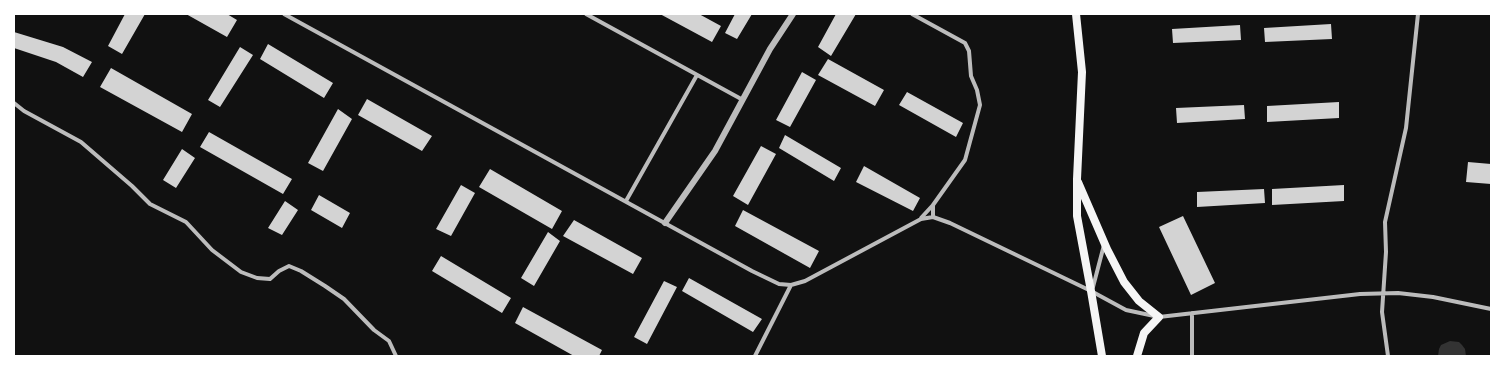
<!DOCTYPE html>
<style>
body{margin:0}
#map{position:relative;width:1505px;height:370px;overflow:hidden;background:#111;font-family:"Times New Roman",serif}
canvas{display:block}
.frame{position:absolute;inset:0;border:15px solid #fff;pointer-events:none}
</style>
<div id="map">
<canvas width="1505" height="370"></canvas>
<div class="frame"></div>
</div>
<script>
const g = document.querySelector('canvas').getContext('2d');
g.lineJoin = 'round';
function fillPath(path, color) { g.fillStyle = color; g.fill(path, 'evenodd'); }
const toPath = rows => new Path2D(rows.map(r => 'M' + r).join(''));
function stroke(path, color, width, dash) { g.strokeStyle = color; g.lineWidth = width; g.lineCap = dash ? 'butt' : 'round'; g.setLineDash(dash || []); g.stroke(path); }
const water = toPath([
 [1450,341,1459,342,1462,345,1465,349,1466,356,1438,356,1439,349,1441,345]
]);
const building = toPath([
 [125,14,145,14,122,54,108,46],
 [186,14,227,14,237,20,227,37],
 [660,14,699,14,721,26,712,42],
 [735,14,752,14,737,39,725,33],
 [836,14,856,14,831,56,818,47],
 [1331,24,1332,39,1265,42,1264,28],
 [1240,25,1241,40,1173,43,1172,29],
 [14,32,63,47,92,62,83,77,56,62,14,48],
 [268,44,333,83,324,98,260,59],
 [240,47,253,55,220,107,208,100],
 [828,59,884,90,875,106,818,75],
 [111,68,192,114,182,132,100,87],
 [802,72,816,80,790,127,776,120],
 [907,92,963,123,956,137,899,105],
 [367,99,432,136,422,151,358,115],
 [1339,102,1339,118,1267,122,1267,106],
 [1244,105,1245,119,1177,123,1176,108],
 [338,109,352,119,323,171,308,163],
 [209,132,292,179,283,194,200,147],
 [785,135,841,168,834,181,779,148],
 [761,146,776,154,748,205,733,196],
 [182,149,195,158,176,188,163,180],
 [1468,162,1491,164,1491,184,1466,182],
 [864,166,920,198,913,211,856,182],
 [490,169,562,211,552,229,479,187],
 [461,185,475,193,451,236,436,229],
 [1344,185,1344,201,1272,205,1272,189],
 [1264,189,1265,203,1197,207,1197,192],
 [319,195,350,213,342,228,311,210],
 [285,201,298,210,282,235,268,228],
 [743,210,819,251,810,268,735,226],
 [1183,216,1215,283,1191,295,1159,227],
 [574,220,642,258,633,274,563,236],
 [548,232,560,241,534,286,521,278],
 [441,256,511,298,502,313,432,271],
 [689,278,762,319,753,332,682,291],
 [664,281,677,287,647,344,634,337],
 [523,307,602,350,599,356,574,356,515,323]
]);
const minor = toPath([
 [284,14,752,271,779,284,791,285,805,281,921,219,933,217,950,223,1091,291,1126,310,1159,317,1360,294,1398,293,1433,297,1491,309],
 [586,14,743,100],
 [912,14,965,43,969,51,971,76,977,90,980,105,965,160,933,205,933,217],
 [14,103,24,111,81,142,132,186,150,204,186,222,212,250,241,272,257,278,270,279,279,271,289,266,301,271,325,286,344,299,374,330,389,341,396,356],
 [626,201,697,75],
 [921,218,933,205],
 [1093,287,1104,245],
 [755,356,791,285],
 [1192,356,1192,313],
 [1388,356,1382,312,1386,252,1385,222,1406,128,1418,14]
]);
const tertiary = toPath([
 [665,223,715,151,770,49,793,14]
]);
const primary = toPath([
 [1076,14,1082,72,1077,179,1077,216,1091,291,1102,356],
 [1078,182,1107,249,1124,282,1139,301,1159,317,1144,333,1137,356]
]);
fillPath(water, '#333');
fillPath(building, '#d3d3d3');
stroke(minor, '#bcbcbc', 4);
stroke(tertiary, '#bcbcbc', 6);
stroke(primary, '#f5f5f5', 8);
</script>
